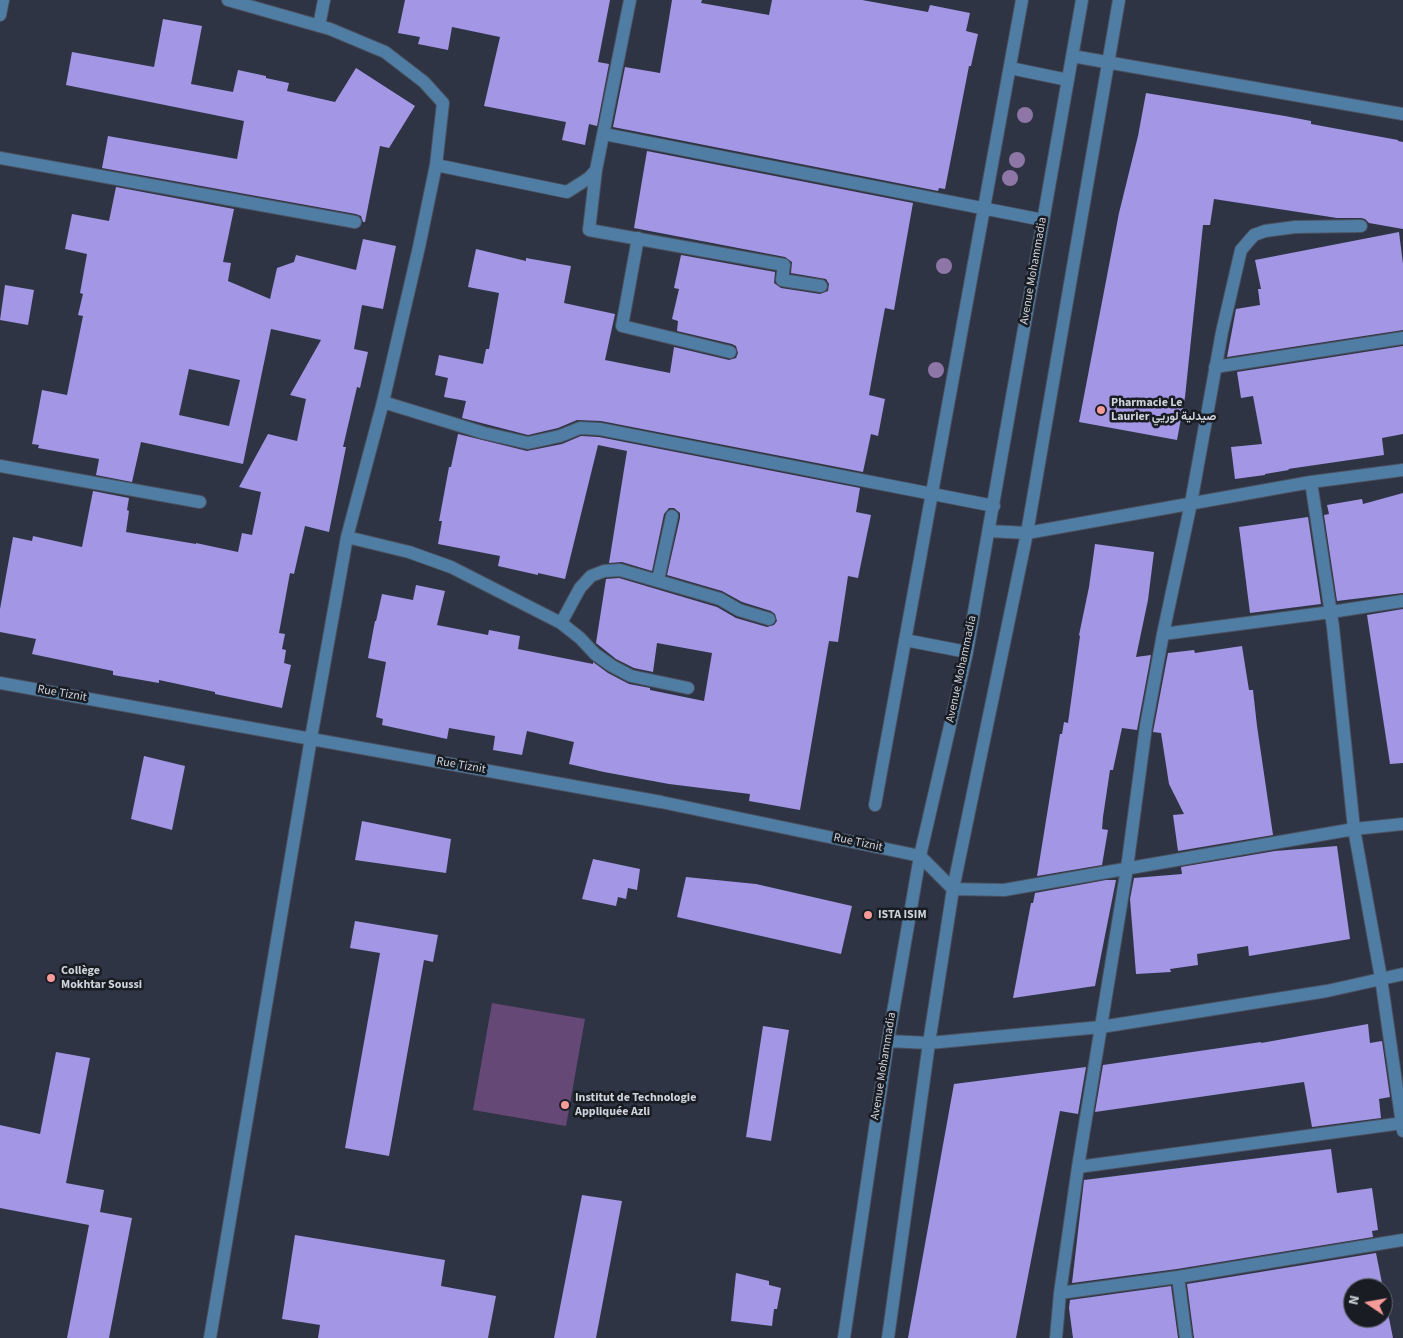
<!DOCTYPE html>
<meta charset="utf-8">
<style>
body{margin:0}
#map{position:relative;width:1403px;height:1338px;overflow:hidden;background:#2e3444;font-family:"Source Sans 3",sans-serif}
canvas{display:block}
.north{position:absolute;left:1343px;top:1278px;width:50px;height:50px;box-sizing:border-box;background:#191c23;border:1px solid #61656d;border-radius:50%;rotate:282deg;font-size:14px;font-weight:700;line-height:20px;text-align:center;color:#cdd2db}
.north::after{content:'';display:block;margin:auto;width:18px;height:22px;background:#f59b99;clip-path:polygon(50% 0,100% 100%,50% 72%,0 100%)}
</style>
<div id="map">
<canvas width="1403" height="1338"></canvas>
<div class="north">N</div>
</div>
<script>
const g = document.querySelector('canvas').getContext('2d');
g.lineJoin = 'round';
function fillPath(path, color) { g.fillStyle = color; g.fill(path, 'evenodd'); }
const toPath = rows => new Path2D(rows.map(r => 'M' + r).join(''));
function stroke(path, color, width, dash) { g.strokeStyle = color; g.lineWidth = width; g.lineCap = dash ? 'butt' : 'round'; g.setLineDash(dash || []); g.stroke(path); }
function label(font, color, halo, rows, align = 'center') {
  g.font = font + ' "Source Sans 3",Vazirmatn,sans-serif'; g.lineWidth = 5; g.setLineDash([]); g.textBaseline = 'middle'; g.strokeStyle = halo; g.fillStyle = color; for (const [text, x, y, turn = 0] of rows) {
    g.save(); g.translate(x, y); g.rotate((+turn || 0) * Math.PI / 180); g.textAlign = isNaN(turn) ? turn : align; if (halo) g.strokeText(text, 0, 0); g.fillText(text, 0, 0); g.restore();
  }
}
const green = toPath([
 [492,1003,585,1019,566,1126,473,1110]
]);
const building = toPath([
 [405,0,610,0,598,62,609,64,597,126,589,124,585,145,562,140,566,122,484,106,500,37,452,27,448,50,418,44,420,37,398,33],
 [672,0,702,0,701,3,769,15,772,0,862,0,928,12,930,5,970,13,966,31,978,34,971,66,969,66,945,189,939,188,938,191,613,127,625,67,660,73],
 [163,19,202,26,191,84,233,92,238,70,266,76,266,78,289,83,287,91,335,102,356,68,415,106,389,148,380,146,365,222,363,222,361,216,356,214,102,168,108,136,237,159,244,121,66,85,72,52,154,67],
 [1146,93,1285,116,1311,121,1311,124,1398,140,1398,141,1403,142,1403,229,1369,223,1365,219,1361,218,1337,218,1214,199,1210,225,1203,225,1185,397,1177,440,1079,422,1119,213,1138,136],
 [647,151,913,203,894,310,885,308,876,356,869,395,885,399,878,436,871,434,863,472,601,421,577,420,558,428,528,435,462,418,466,401,444,397,448,378,435,375,439,355,483,364,486,349,489,349,499,293,468,287,476,249,526,261,526,258,571,266,564,303,615,314,605,360,670,373,674,347,729,360,736,358,738,353,736,346,732,344,677,331,678,321,672,319,679,289,674,288,681,255,775,272,774,283,781,288,820,294,828,291,829,284,826,279,791,273,792,262,785,257,634,228],
 [116,187,234,209,223,262,231,263,228,281,270,299,277,268,294,262,296,255,356,270,363,239,396,246,383,309,362,305,354,349,368,352,360,388,357,387,343,447,346,447,329,532,305,526,294,574,290,573,279,633,285,634,282,649,286,650,284,663,291,665,282,708,215,694,215,692,159,680,159,683,113,675,113,671,32,654,36,639,0,632,0,609,13,537,32,541,33,536,82,547,93,491,129,498,127,510,129,511,126,532,196,544,196,543,238,552,242,533,252,535,261,492,239,487,268,434,297,441,306,399,290,395,321,340,271,329,243,464,141,442,132,482,96,475,99,459,38,448,39,445,32,444,42,390,67,395,83,316,78,315,83,294,80,293,87,254,65,249,72,214,109,221],
 [189,369,240,380,229,426,179,415],
 [1399,232,1403,264,1403,330,1227,357,1236,309,1260,305,1258,289,1261,289,1255,260],
 [5,285,34,290,28,325,0,320],
 [1403,346,1403,434,1382,438,1384,455,1288,469,1289,470,1265,474,1265,475,1235,479,1231,447,1262,444,1253,396,1241,398,1237,372],
 [458,434,527,451,562,444,581,436,599,437,860,488,856,512,871,515,858,578,848,576,838,642,829,641,800,810,749,801,750,794,669,784,604,772,569,764,574,742,527,731,522,755,493,750,495,736,449,728,447,739,382,725,383,719,376,717,386,662,368,658,375,621,376,621,382,594,413,600,416,585,445,591,437,625,488,635,489,630,520,636,518,649,593,664,593,662,608,673,629,684,650,688,650,690,704,701,712,653,657,643,653,672,634,668,616,659,596,643,606,579,619,578,717,607,736,618,767,627,774,625,777,621,775,614,771,611,742,602,722,591,667,575,680,518,680,513,674,508,669,508,664,514,652,571,622,562,609,563,627,451,598,445,565,579,538,573,538,575,498,566,500,556,438,544,442,521,439,521,449,467,451,467],
 [1403,493,1403,593,1337,601,1324,515,1329,514,1327,505,1362,499,1363,504],
 [1308,517,1321,604,1250,613,1239,527],
 [1095,544,1154,552,1148,600,1136,657,1151,655,1137,730,1122,728,1113,770,1110,770,1103,817,1102,829,1108,830,1102,865,1037,876,1060,734,1062,734,1064,722,1068,723,1080,636,1079,635,1089,587],
 [1403,609,1403,763,1390,764,1367,615],
 [1242,646,1249,690,1253,690,1257,726,1273,835,1178,851,1173,815,1184,814,1169,784,1161,733,1153,732,1168,653,1194,650,1195,653],
 [144,756,185,766,172,830,131,819],
 [362,821,451,839,446,873,355,860],
 [1337,846,1350,939,1249,956,1248,946,1197,954,1198,965,1170,969,1171,972,1136,974,1130,899,1134,878,1182,874,1181,867,1275,851],
 [593,859,640,869,637,890,628,888,626,899,618,897,616,906,582,899],
 [686,877,756,884,852,906,841,954,677,917],
 [1106,880,1116,880,1095,986,1013,998,1031,903,1033,903,1035,893],
 [355,921,438,935,433,962,424,960,389,1156,345,1148,380,953,350,948],
 [1368,1024,1370,1043,1382,1041,1390,1097,1379,1099,1381,1118,1312,1127,1304,1082,1095,1112,1103,1065,1261,1042,1261,1043],
 [763,1026,789,1030,771,1141,746,1137],
 [56,1052,90,1058,66,1183,104,1190,100,1212,132,1218,109,1338,67,1338,89,1225,0,1208,0,1125,40,1134],
 [1086,1067,1078,1114,1060,1111,1016,1338,908,1338,954,1084],
 [1331,1149,1337,1193,1372,1188,1378,1230,1372,1231,1373,1237,1177,1269,1072,1283,1084,1180],
 [582,1195,622,1201,596,1338,554,1338],
 [295,1235,445,1260,441,1286,496,1296,488,1338,318,1338,320,1325,282,1319],
 [1376,1253,1393,1338,1194,1338,1187,1284],
 [1353,1288,1383,1288,1383,1318,1353,1318],
 [736,1273,769,1281,769,1285,781,1288,777,1309,774,1309,772,1326,731,1321],
 [1171,1286,1178,1338,1073,1338,1069,1308,1070,1300]
]);
const minor = toPath([
 [0,15,3,0],
 [319,26,324,0],
 [1072,56,1403,114],
 [1010,68,1068,80],
 [604,134,1043,220],
 [0,158,355,222],
 [436,165,567,192,589,178,596,170,630,0],
 [596,170,589,230,784,265,782,280,821,286],
 [638,238,622,326,730,352],
 [1215,367,1403,338],
 [383,402,484,433,528,443,560,436,580,428,600,429,994,506],
 [0,466,200,502],
 [1311,482,1333,627,1354,829,1381,978,1403,1131],
 [989,531,1027,533,1311,482,1403,470],
 [347,537,409,552,451,567,561,623,580,638,595,654,612,666,631,676,688,688],
 [658,580,672,516],
 [561,623,580,588,591,576,604,571,620,570,720,599,739,610,769,619],
 [1163,634,1191,503,1222,332,1241,250,1254,235,1265,231,1295,227,1361,226],
 [905,640,967,652],
 [0,683,661,802,920,856],
 [875,805,1022,0],
 [920,856,953,889,1004,890,1354,829,1403,824],
 [888,1041,929,1043,1101,1027,1327,991,1403,974],
 [1078,1167,1403,1123],
 [1178,1277,1186,1338],
 [1060,1293,1178,1277,1403,1240],
 [210,1338,311,738,347,537,383,402,419,247,436,165,443,103,424,82,385,52,330,29,228,0],
 [844,1338,888,1041,920,856,967,652,1082,0],
 [888,1338,929,1043,953,889,1027,533,1119,0],
 [1056,1338,1060,1293,1078,1167,1127,868,1146,726,1163,634,1331,612,1403,601]
]);
const trees = [
 [1025,115],
 [1017,160],
 [1010,178],
 [944,266],
 [936,370]
];
const markers = [
 [1101,410,5,"#f59b99"],
 [868,915,5,"#f59b99"],
 [51,978,5,"#f59b99"],
 [565,1105,5,"#f59b99"]
];
const streetNames = [
 ["Avenue Mohammadia",1034,271,-80],
 ["Avenue Mohammadia",962,669,-78],
 ["Rue Tiznit",62,694,10],
 ["Rue Tiznit",461,766,10],
 ["Rue Tiznit",858,843,12],
 ["Avenue Mohammadia",884,1066,-81]
];
const poiNames = [
 ["Pharmacie Le",1111,403],
 ["Laurier صيدلية لوريي",1111,417],
 ["ISTA ISIM",878,915],
 ["Collège",61,971],
 ["Mokhtar Soussi",61,985],
 ["Institut de Technologie",575,1098],
 ["Appliquée Azli",575,1112]
];
fillPath(green, '#664877');
fillPath(building, '#a296e5');
stroke(minor, '#4b505f', 14);
stroke(minor, '#4f7da3', 12);
g.fillStyle = '#8e76a6';
for (const [x, y] of trees) { g.beginPath(); g.arc(x, y, 8, 0, 2 * Math.PI); g.fill(); }
for (const [x, y, r, color] of markers) { const dot = new Path2D(); dot.arc(x, y, r, 0, 2 * Math.PI); g.fillStyle = color; g.fill(dot); stroke(dot, '#191c23', 2); }
label('12px', '#cdd2db', '#191c23', streetNames);
label('bold 12px', '#cdd2db', '#191c23', poiNames, 'left');
</script>
